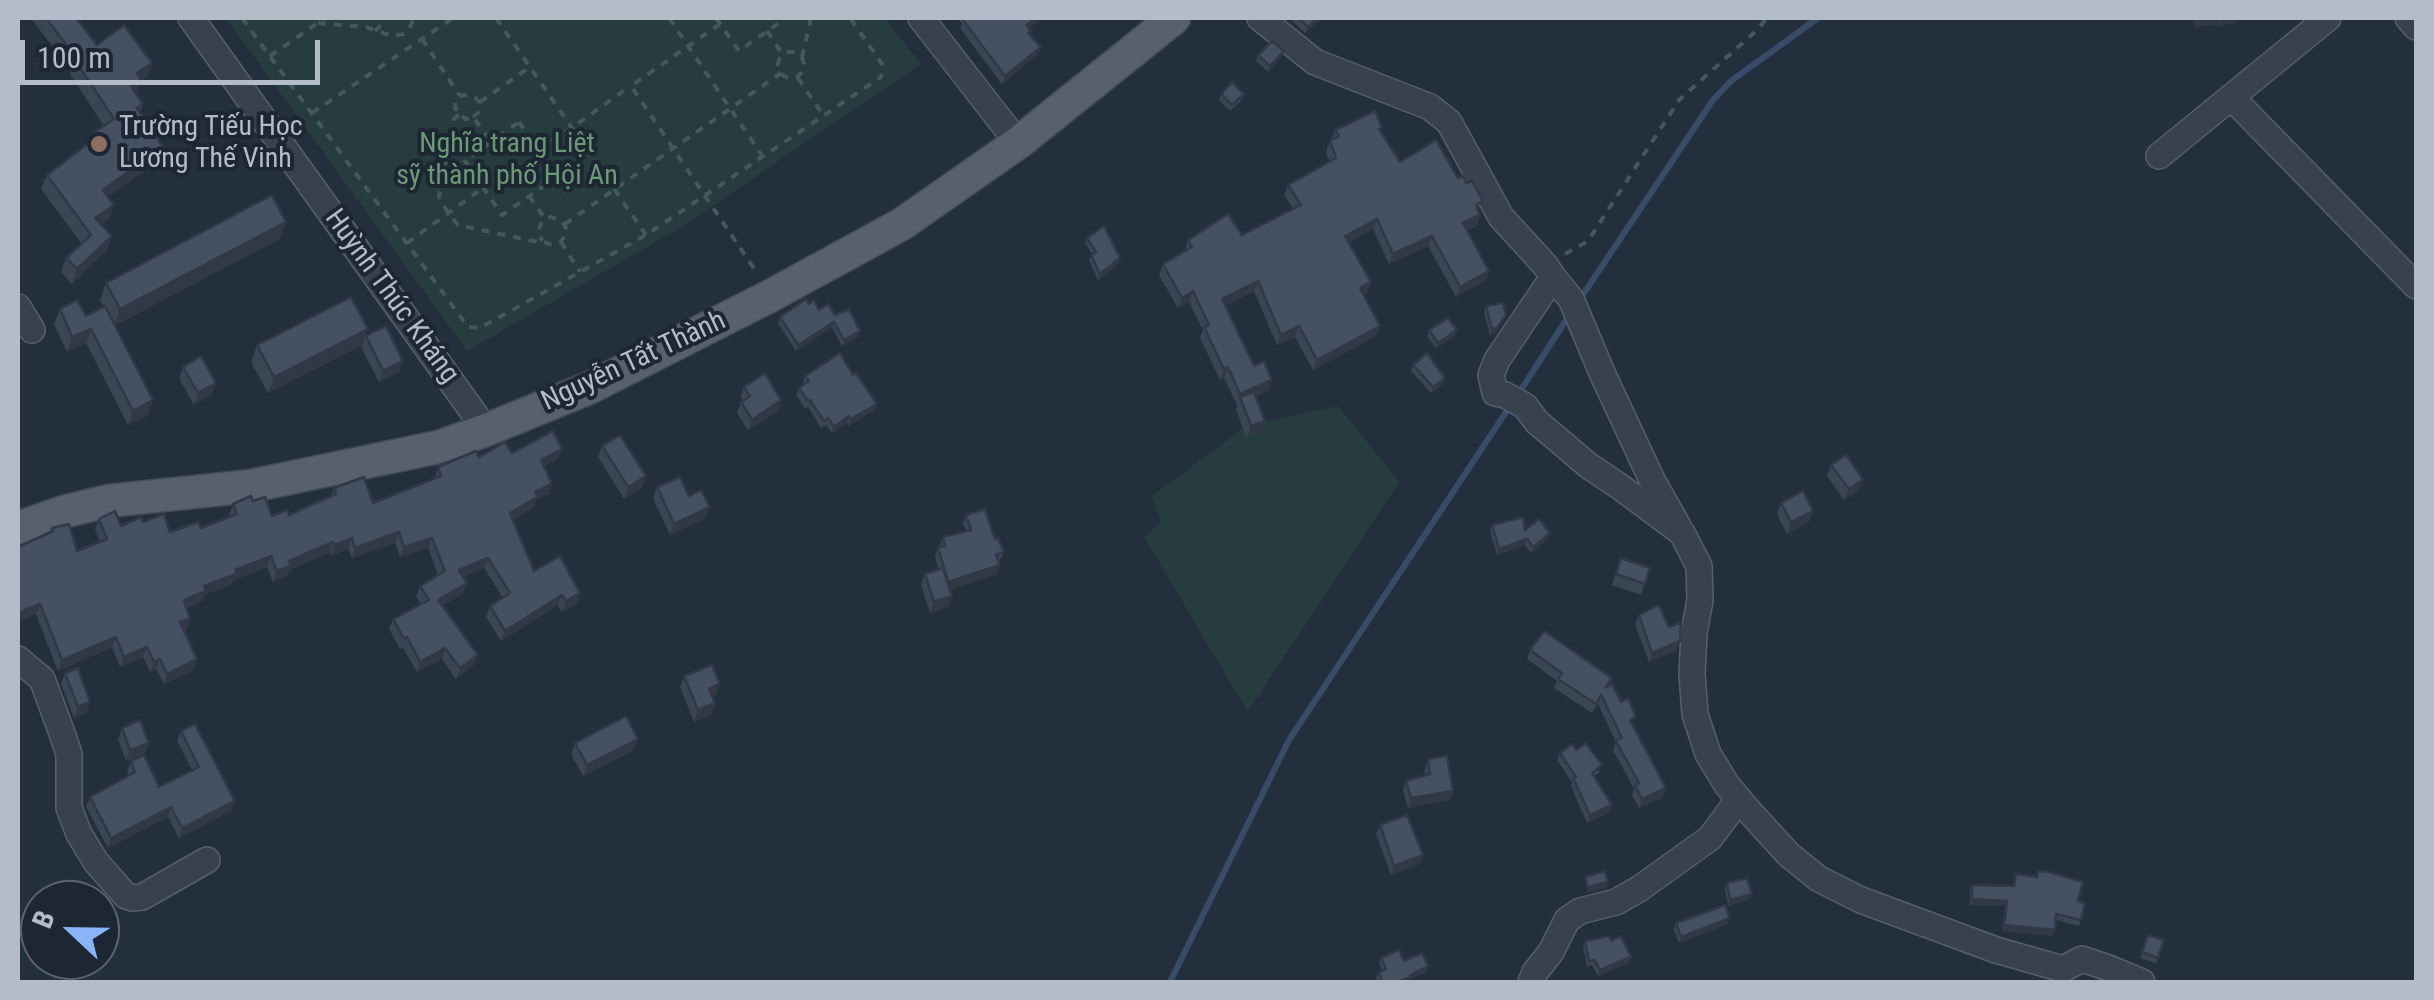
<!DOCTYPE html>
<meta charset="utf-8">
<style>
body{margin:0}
#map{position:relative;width:2434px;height:1000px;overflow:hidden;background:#242f3e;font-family:"Roboto Condensed",sans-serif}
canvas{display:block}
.frame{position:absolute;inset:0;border:20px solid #b4bcc9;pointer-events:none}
.north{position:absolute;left:20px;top:880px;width:100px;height:100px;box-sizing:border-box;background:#1d2633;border:2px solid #59626f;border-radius:50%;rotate:292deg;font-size:28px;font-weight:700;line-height:40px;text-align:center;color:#b4bcc9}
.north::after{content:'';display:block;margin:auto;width:35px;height:45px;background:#8ab4f8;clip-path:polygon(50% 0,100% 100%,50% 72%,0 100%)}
.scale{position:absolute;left:20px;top:40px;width:300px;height:45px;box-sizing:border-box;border:5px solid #b4bcc9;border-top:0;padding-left:12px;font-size:30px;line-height:35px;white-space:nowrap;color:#b4bcc9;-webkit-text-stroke:8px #1d2633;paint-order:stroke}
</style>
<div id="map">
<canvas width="2434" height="1000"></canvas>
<div class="frame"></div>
<div class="north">B</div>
<div class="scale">100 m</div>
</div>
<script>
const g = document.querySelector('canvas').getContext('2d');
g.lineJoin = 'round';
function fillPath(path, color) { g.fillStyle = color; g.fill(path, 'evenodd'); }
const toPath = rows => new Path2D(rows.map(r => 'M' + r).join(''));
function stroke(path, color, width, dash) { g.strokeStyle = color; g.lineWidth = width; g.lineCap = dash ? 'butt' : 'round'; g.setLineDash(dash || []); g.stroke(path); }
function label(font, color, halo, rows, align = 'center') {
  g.font = font + ' "Roboto Condensed",sans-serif'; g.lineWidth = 8; g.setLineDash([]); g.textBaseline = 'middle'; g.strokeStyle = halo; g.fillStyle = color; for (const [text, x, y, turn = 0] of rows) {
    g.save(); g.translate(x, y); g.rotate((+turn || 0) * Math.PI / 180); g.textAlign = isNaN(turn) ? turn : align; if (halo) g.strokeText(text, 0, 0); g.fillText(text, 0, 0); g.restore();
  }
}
const green = toPath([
 [226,18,885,18,921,64,680,228,467,351],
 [1338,406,1399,482,1248,712,1144,537,1161,522,1152,496,1246,426]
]);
const stream = toPath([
 [1580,299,1713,100,1731,81,1818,18],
 [1517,396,1570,314],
 [1170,982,1289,740,1510,406]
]);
const path = toPath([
 [242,18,468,327,480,328,646,235,881,77,882,64,850,18],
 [496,18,646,235],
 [669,18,763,157],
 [716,18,739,51,786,18],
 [318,23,366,27,392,36,404,34,411,25,414,18],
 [720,24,631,86,757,273],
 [375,31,384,22,384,18],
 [767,31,783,55],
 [422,39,460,96],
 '778 65a13 13 0 1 1 26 0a13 13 0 1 1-26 0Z',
 [270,56,325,18],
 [802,57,811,18],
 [798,78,823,115],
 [480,102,530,67],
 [312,113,453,18],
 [459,115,454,119,439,197,448,213,458,225,538,242,542,241,552,245,561,242,566,234,566,228,562,221,551,217,542,221,538,231,542,241],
 [473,117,478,113,479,102,474,96,463,95,455,102,456,112,466,119,473,117,491,142],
 [519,122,557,177,502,215,465,161,519,122],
 [539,151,629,87],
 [529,196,544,217],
 [565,224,781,73],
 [561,242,580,272],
 [407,243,483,188],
 [1565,254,1588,241,1679,100,1756,31,1767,18]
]);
const minor = toPath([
 [191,18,486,430],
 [921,18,1018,143],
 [1260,18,1315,62,1430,107,1449,122,1501,217,1545,265,1553,277,1497,360,1491,375,1495,393,1505,395,1525,406,1537,422,1589,466,1619,486,1682,533,1699,566,1700,600,1694,633,1692,674,1695,714,1708,754,1727,785,1748,810,1789,855,1819,879,1861,900,1996,950,2063,969,2082,959,2106,967,2142,982],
 [2408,18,2416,27],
 [2231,97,2416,286],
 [2159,156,2328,18],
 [1553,277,1571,299,1603,375,1653,482,1678,526],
 [18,307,32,330],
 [18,659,42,679,63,736,69,754,69,808,79,834,96,862,126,896,132,898,142,897,207,860],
 [1531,982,1535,972,1551,952,1567,920,1580,911,1616,902,1639,889,1710,838,1739,799]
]);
const major = toPath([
 [18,528,63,512,108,501,251,486,438,447,486,430,589,388,772,295,902,224,1018,143,1174,18]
]);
const wall = toPath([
 [31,18,76,18,97,45,152,63,147,77,140,82,136,93,143,104,140,113,158,161,108,197,109,219,101,225,107,250,72,284,61,272,66,258,82,244,41,189,47,175,90,143,92,134,104,126,70,74,71,72],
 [957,18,1043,18,1029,28,1031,31,1030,35,1041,47,1038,54,1002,84,960,28,962,24],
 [1289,18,1320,18,1305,33],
 [1258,55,1282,56,1268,72,1256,61],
 [1221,94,1242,100,1230,111,1219,100],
 [1335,130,1381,132,1400,162,1479,212,1477,226,1467,230,1489,271,1485,281,1456,297,1428,246,1389,264,1373,229,1349,243,1367,293,1363,295,1376,336,1313,370,1295,337,1277,345,1254,291,1225,306,1254,366,1269,391,1256,396,1265,421,1261,432,1246,438,1236,409,1237,405,1224,378,1220,380,1200,338,1203,330,1189,302,1178,308,1159,275,1163,264,1185,251,1188,240,1242,235,1293,209,1284,195,1288,185,1330,162,1326,152],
 [1087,238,1120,258,1118,264,1098,280,1089,260,1092,254,1085,243],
 [280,239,115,325,148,415,128,425,86,343,67,352,54,324,60,309,86,316,104,307,100,300,106,283],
 [809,304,819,310,835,315,860,331,858,337,842,346,832,327,796,351,778,323,780,317],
 [1486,306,1506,315,1495,333,1490,335,1484,312],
 [368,329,362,345,268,393,251,362,257,345],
 [1429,330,1455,336,1436,348,1427,336],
 [366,336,399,372,379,382,361,347],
 [1413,365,1445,378,1443,384,1431,393,1411,371],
 [183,367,216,383,212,394,194,405,179,378],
 [853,375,877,404,874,410,848,426,847,423,832,433,826,425,821,428,808,407,805,408,796,395,799,388,804,385,803,383,805,376],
 [744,387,781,400,778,411,748,430,737,413,741,402,743,401,741,397],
 [602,446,646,476,642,487,624,499,598,457],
 [512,453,558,459,544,466,552,484,549,494,536,500,534,507,513,520,534,571,577,604,562,612,558,605,501,641,486,617,490,606,503,598,484,568,463,577,463,593,442,606,474,665,456,679,442,659,417,672,403,648,400,649,389,629,393,619,421,604,416,597,420,586,438,575,428,548,400,557,395,543,352,558,348,549,331,556,330,552,290,570,287,576,273,582,267,567,234,580,232,584,204,595,202,601,187,608,190,619,187,629,184,630,197,659,194,670,164,684,156,669,150,672,143,657,120,667,112,647,58,671,36,614,18,622,18,547,51,532,52,528,77,551,100,542,95,529,99,519,121,526,143,522,170,532,201,528,230,517,229,515,233,504,253,501,272,516,289,515,331,497,334,488,373,503,435,478,438,467,479,457],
 [1831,465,1859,490,1844,500,1827,476],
 [657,487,689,496,710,507,706,518,670,535,653,498],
 [1781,503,1813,511,1809,522,1787,534,1777,514],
 [966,515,995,539,1004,552,999,562,1000,565,997,574,950,589,952,596,948,607,930,613,921,585,925,574,938,569,935,556,943,537,966,531,963,524],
 [1492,525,1525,530,1548,539,1531,553,1525,545,1497,555,1490,531],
 [1621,558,1650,568,1641,595,1612,585],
 [1639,615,1677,650,1649,662,1635,624],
 [1530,650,1612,678,1609,686,1633,725,1662,798,1639,808,1632,795,1634,789,1613,750,1616,742,1598,704,1592,713,1554,688,1557,681,1527,659],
 [65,673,90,702,86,714,74,718,61,684],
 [684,676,716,695,712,697,711,715,694,722,680,687],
 [122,728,149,743,145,754,126,761,118,739],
 [181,731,231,811,179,838,168,817,108,848,86,807,90,797,129,775,127,771,131,761,159,787,192,770,177,741],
 [638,739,634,750,583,776,571,754,575,743],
 [1576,750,1600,772,1594,777,1612,805,1609,812,1587,823,1571,786,1572,782,1557,760,1560,753],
 [1428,759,1453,791,1450,800,1408,808,1403,790,1406,781,1425,775,1425,769],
 [1380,825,1420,864,1391,875,1376,834],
 [2038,871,2078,901,2081,920,2079,926,2056,920,2053,936,2002,931,2005,906,1970,905,1970,891,1972,885,2013,886,2016,874,2036,877],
 [1727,883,1750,899,1728,906,1725,889],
 [1676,923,1728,924,1679,943,1674,929],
 [2148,935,2164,940,2156,963,2140,958],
 [1585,941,1611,941,1629,963,1598,976,1592,965,1587,967,1583,946],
 [1381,958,1404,961,1428,966,1426,972,1410,979,1409,982,1378,982,1376,978,1378,973,1382,971,1379,963]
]);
const shadedWall = toPath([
 [1036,18,1043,18,1024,32,1027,25],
 [1317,18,1320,18,1320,20,1305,33,1308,27],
 [2217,18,2215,25,2193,28,2195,21],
 [2236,18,2234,23,2215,27,2218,21],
 [1041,47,1038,54,1002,84,1005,76],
 [1284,51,1282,56,1268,72,1270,66],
 [152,63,147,77,140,82,136,93,131,86,137,73],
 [163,147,158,161,98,204,103,190],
 [114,205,109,219,90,232,95,218],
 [1480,215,1477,226,1459,234,1463,223],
 [1377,219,1373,229,1342,247,1345,236],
 [286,222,280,239,114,326,120,309],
 [112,236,107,250,72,284,77,269],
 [1432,236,1428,246,1389,264,1393,254],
 [1120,258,1118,264,1098,280,1100,274],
 [1489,271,1485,281,1456,297,1460,287],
 [1258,281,1254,291,1218,310,1222,299],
 [1371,282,1367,293,1356,299,1360,288],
 [1193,291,1189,302,1178,308,1182,298],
 [1506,315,1495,333,1490,335,1492,329],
 [834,322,832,327,796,351,798,345],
 [1299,326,1295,337,1277,345,1281,335],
 [1380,326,1376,336,1313,370,1317,360],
 [91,329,86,343,67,352,72,337],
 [368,329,362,345,268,393,274,377],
 [1457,330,1455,336,1436,348,1438,343],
 [860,331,858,337,842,346,844,340],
 [403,361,399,372,379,382,383,371],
 [1228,367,1224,378,1220,380,1224,369],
 [1445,378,1443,384,1431,393,1433,387],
 [1272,380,1269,391,1242,403,1240,397,1236,405,1240,394],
 [216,383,212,394,194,405,198,393],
 [153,400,148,415,128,425,133,411],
 [781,400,778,411,748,430,752,420],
 [877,404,874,410,848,426,851,419],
 [849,416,847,423,832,433,834,427],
 [1265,421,1261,432,1246,438,1251,426],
 [562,449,558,459,537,470,541,460],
 [646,476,642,487,624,499,628,487],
 [1863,479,1859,490,1844,500,1849,489],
 [552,484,549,494,536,500,534,507,506,524,510,513,535,492],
 [710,507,706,518,670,535,674,524],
 [1813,511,1809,522,1787,534,1791,522],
 [399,532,395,543,352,558,355,548],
 [1550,533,1548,539,1531,553,1533,547],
 [352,538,348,549,331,556,335,545],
 [432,538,428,548,400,557,404,547],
 [1527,539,1525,545,1497,555,1499,549],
 [333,542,330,552,290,570,287,576,273,582,277,571,289,561],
 [271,556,267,567,234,580,232,584,204,595,202,601,180,610,184,600,204,586,235,570],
 [488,558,484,568,455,580,459,570],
 [1000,565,997,574,943,592,946,583],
 [467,583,463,593,434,611,438,600],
 [580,593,577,604,562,612,566,601],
 [562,595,558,605,501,641,505,631],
 [952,596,948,607,930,613,934,602],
 [40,604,36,614,18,622,18,613],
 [190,619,187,629,176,633,180,622],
 [116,637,112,647,58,671,62,660],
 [1680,641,1677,650,1649,662,1652,653],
 [147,647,143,657,120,667,124,657],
 [445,648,442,659,417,672,420,662],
 [478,655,474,665,456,679,460,668],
 [160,659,156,669,150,672,154,662],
 [197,659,194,670,164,684,167,674],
 [720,684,716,695,705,700,709,689],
 [90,702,86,714,74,718,78,707],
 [715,703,711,715,694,722,698,710],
 [638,739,634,750,583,776,587,765],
 [149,743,145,754,126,761,130,750],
 [1666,788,1662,798,1639,808,1642,799],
 [1453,791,1450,800,1408,808,1411,798],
 [235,801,231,811,179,838,182,828],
 [1612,805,1609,812,1587,823,1590,815],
 [171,807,168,817,108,848,111,838],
 [1423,855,1420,864,1391,875,1394,866],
 [1608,882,1606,888,1586,893,1588,887],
 [1752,894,1750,899,1728,906,1730,900],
 [1972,899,2007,901,2005,906,1970,905],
 [117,917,113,929,100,939,100,931],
 [1730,918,1728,924,1679,943,1681,937],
 [2004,925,2055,930,2053,936,2002,931],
 [1631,957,1629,963,1598,976,1600,970],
 [1428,966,1426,972,1410,979,1409,982,1396,982]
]);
const building = toPath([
 [46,18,76,18,97,45,124,25,152,63,137,73,141,79,131,86,143,104,137,108,163,147,103,190,114,205,95,218,112,236,77,269,66,258,91,235,47,175,95,138,92,134,114,119,75,60,77,59,46,18],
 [966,18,1036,18,1027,25,1031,31,1028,33,1041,47,1005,76,963,20,966,18],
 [1298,18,1317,18,1308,27,1298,18],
 [2194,18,2234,18,2218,21,2217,18,2195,21,2194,18],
 [1272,41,1284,51,1270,66,1258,55,1272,41],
 [1232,82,1244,94,1232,105,1221,94,1232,82],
 [1375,111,1382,127,1379,129,1400,162,1436,140,1458,178,1463,176,1466,183,1472,181,1483,201,1476,205,1480,215,1463,223,1489,271,1460,287,1432,236,1393,254,1377,219,1345,236,1371,282,1360,288,1380,326,1317,360,1299,326,1281,335,1258,281,1222,299,1254,366,1264,361,1272,380,1240,394,1228,367,1224,369,1204,327,1209,325,1193,291,1182,298,1163,264,1192,247,1188,240,1228,214,1242,235,1301,205,1288,185,1336,158,1330,141,1339,136,1335,130,1375,111],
 [272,195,286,222,120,309,106,283,272,195],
 [1104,226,1120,258,1100,274,1091,255,1096,252,1087,238,1104,226],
 [351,297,368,329,274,377,257,345,351,297],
 [806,299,809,304,814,300,819,310,828,304,835,315,849,309,860,331,844,340,834,322,798,345,780,317,806,299],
 [77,300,86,316,105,306,153,400,133,411,91,329,72,337,60,309,77,300],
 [1503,303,1506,315,1497,328,1492,329,1486,306,1503,303],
 [1448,318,1457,330,1438,343,1429,330,1448,318],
 [386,326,403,361,383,371,366,336,386,326],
 [840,353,853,375,856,373,877,404,851,419,849,416,834,427,828,418,824,421,810,400,808,401,799,388,809,381,805,376,840,353],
 [1427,353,1445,378,1433,387,1413,365,1427,353],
 [201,356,216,383,198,393,183,367,201,356],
 [765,373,781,400,752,420,741,402,750,396,744,387,765,373],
 [1254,392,1265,421,1251,426,1240,397,1254,392],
 [553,431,562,449,541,460,552,484,535,492,538,497,510,513,534,571,560,556,580,593,566,601,562,595,505,631,490,606,510,593,488,558,459,570,467,583,438,600,478,655,460,668,445,648,420,662,407,637,404,639,393,619,429,600,420,586,445,571,432,538,404,547,399,532,355,548,352,538,335,545,333,542,289,561,291,566,277,571,271,556,235,570,236,574,204,586,206,591,184,600,190,619,180,622,197,659,167,674,160,659,154,662,147,647,124,657,116,637,62,660,40,604,18,613,18,547,53,531,52,528,69,524,77,551,107,539,99,519,115,511,121,526,141,517,143,522,164,514,170,532,198,522,201,528,237,514,233,504,251,496,253,501,265,497,272,516,287,510,289,515,336,494,334,488,364,477,373,503,441,476,438,467,476,451,479,457,505,442,512,453,553,431],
 [620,435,646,476,628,487,602,446,620,435],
 [1846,455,1863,479,1849,489,1831,465,1846,455],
 [680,477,689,496,701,490,710,507,674,524,657,487,680,477],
 [1803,491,1813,511,1791,522,1781,503,1803,491],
 [985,509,995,539,998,538,1004,552,996,555,1000,565,948,582,938,547,945,546,943,537,971,530,966,515,985,509],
 [1523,517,1525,530,1539,519,1550,533,1533,547,1527,539,1499,549,1492,525,1523,517],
 [1621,558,1650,568,1645,584,1616,574,1621,558],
 [943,568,952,596,934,602,925,574,943,568],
 [1659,605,1669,627,1681,622,1680,641,1652,653,1639,615,1659,605],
 [1544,631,1612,678,1606,687,1612,684,1621,702,1628,698,1635,715,1635,718,1630,720,1666,788,1642,799,1635,786,1639,783,1616,741,1622,738,1601,695,1596,704,1558,679,1562,673,1530,650,1544,631],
 [712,665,720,684,709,689,715,703,698,710,684,676,712,665],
 [78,668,90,702,78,707,65,673,78,668],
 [626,716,638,739,587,765,575,743,626,716],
 [140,720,149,743,130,750,122,728,140,720],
 [195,724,235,801,182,828,171,807,111,838,90,797,135,772,131,761,144,755,159,787,199,767,181,731,195,724],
 [1586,743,1602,765,1592,773,1612,805,1590,815,1573,778,1576,777,1560,753,1572,744,1576,750,1586,743],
 [1447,756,1453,791,1411,798,1406,781,1430,774,1428,759,1447,756],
 [1407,815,1423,855,1394,866,1380,825,1407,815],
 [1605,871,1608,882,1588,887,1585,877,1605,871],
 [2038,871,2049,872,2083,882,2078,901,2085,903,2081,920,2056,914,2055,930,2004,925,2007,901,1972,899,1972,885,2014,886,2016,874,2037,877,2038,871],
 [1747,878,1752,894,1730,900,1727,883,1747,878],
 [94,887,117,917,100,931,100,900,77,900,94,887],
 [1725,905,1730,918,1681,937,1676,923,1725,905],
 [2148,935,2164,940,2158,958,2142,952,2148,935],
 [1609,936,1611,941,1621,936,1631,957,1600,970,1594,960,1589,961,1585,941,1609,936],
 [1399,950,1404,961,1422,953,1428,966,1410,975,1411,977,1396,982,1383,982,1378,973,1386,969,1381,958,1399,950]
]);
const markers = [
 [99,144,10,"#8d6e63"]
];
const poiNames = [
 ["Trường Tiếu Học",119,128],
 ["Lương Thế Vinh",119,160]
];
const parkNames = [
 ["Nghĩa trang Liệt",507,145],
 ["sỹ thành phố Hội An",507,177]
];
const streetNames = [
 ["Huỳnh Thúc Kháng",391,297,54],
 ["Nguyễn Tất Thành",634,362,-25]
];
fillPath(green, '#263c3f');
stroke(stream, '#394c67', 6);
stroke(minor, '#565f6c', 28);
stroke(major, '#414a57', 35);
stroke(path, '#44595c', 4, [8, 8]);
stroke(minor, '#38414e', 25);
stroke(major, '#56606e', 32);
fillPath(wall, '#3b4654');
fillPath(shadedWall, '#303945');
fillPath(building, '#455162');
stroke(building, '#303945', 2.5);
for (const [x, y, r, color] of markers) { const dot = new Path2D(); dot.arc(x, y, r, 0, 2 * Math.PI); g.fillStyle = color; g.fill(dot); stroke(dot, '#1d2633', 4); }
label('28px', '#b4bcc9', '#1d2633', poiNames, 'left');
label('28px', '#6b9a76', '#1d2633', parkNames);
label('28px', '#b4bcc9', '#1d2633', streetNames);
</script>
